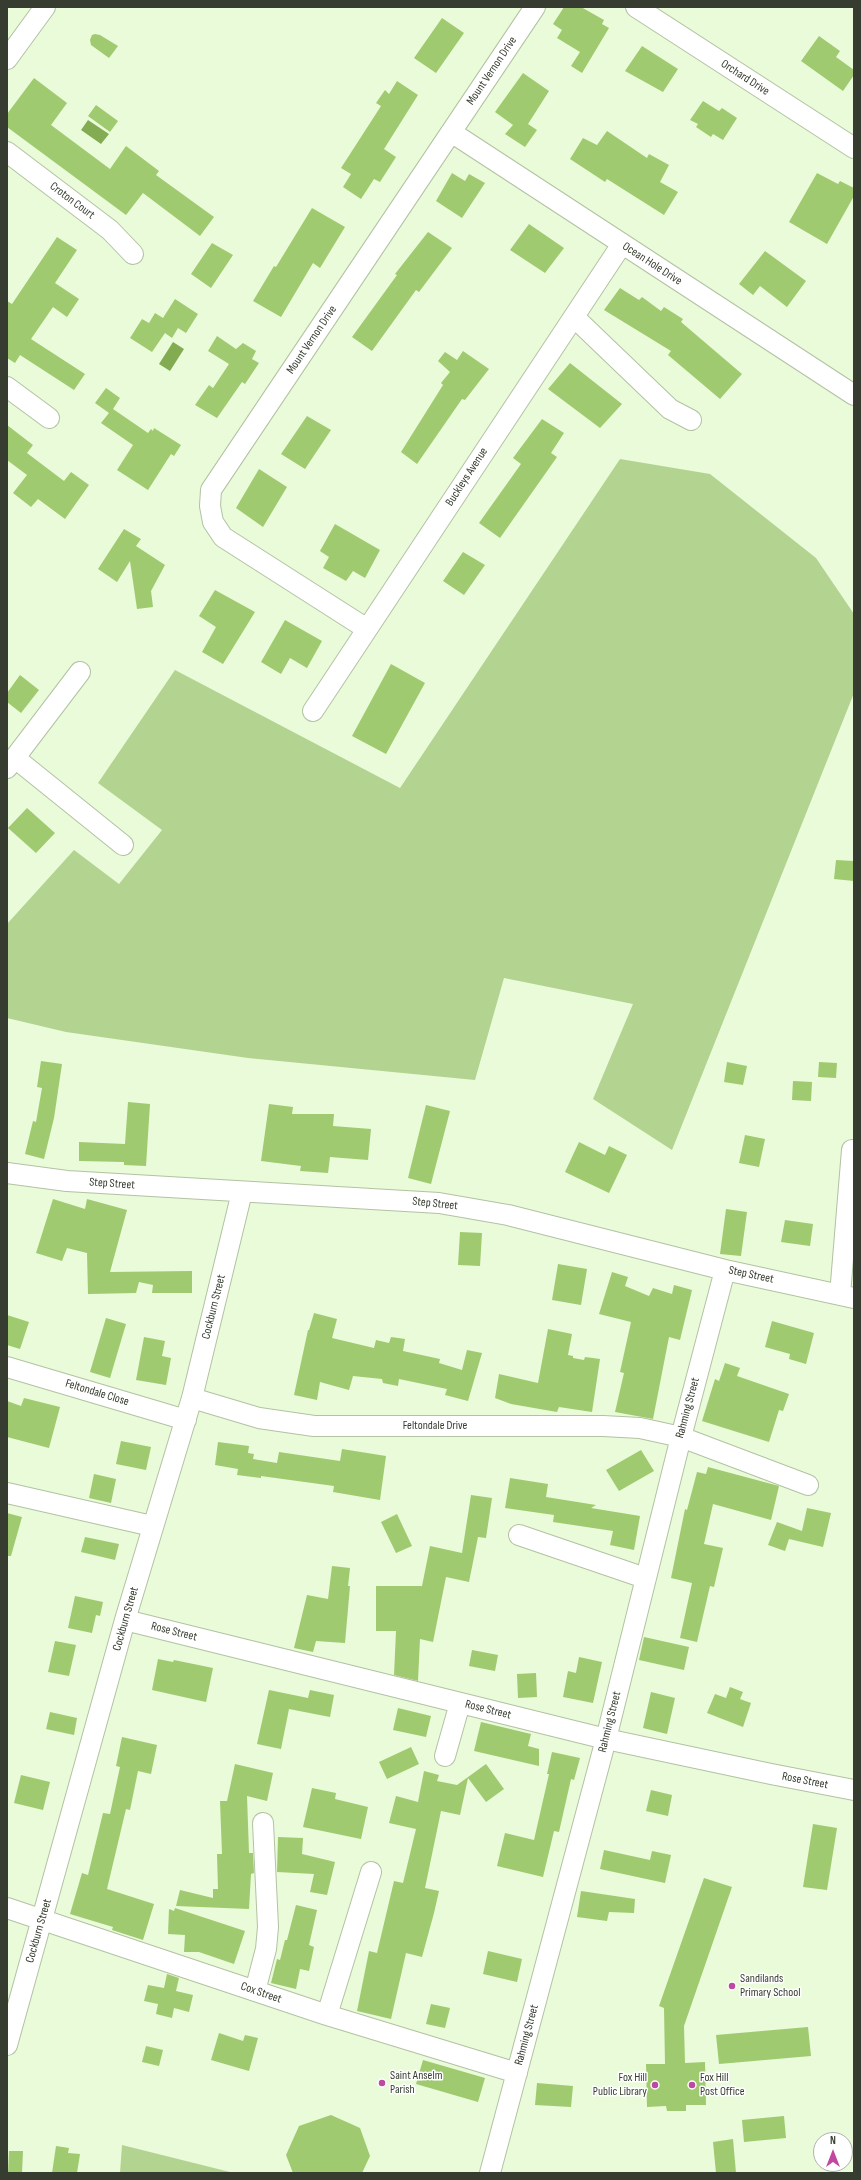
<!DOCTYPE html>
<style>
body{margin:0}
#map{position:relative;width:861px;height:2180px;overflow:hidden;background:#eafbd9;font-family:"Sofia Sans Condensed",sans-serif}
canvas{display:block}
.frame{position:absolute;inset:0;border:8px solid #363d30;pointer-events:none}
.north{position:absolute;left:813px;top:2132px;width:40px;height:40px;box-sizing:border-box;background:#fff;border:1px solid #afb1ac;border-radius:50%;rotate:0deg;font-size:11px;font-weight:700;line-height:16px;text-align:center;color:#363d30}
.north::after{content:'';display:block;margin:auto;width:14px;height:18px;background:#bf49a0;clip-path:polygon(50% 0,100% 100%,50% 72%,0 100%)}
</style>
<div id="map">
<canvas width="861" height="2180"></canvas>
<div class="frame"></div>
<div class="north">N</div>
</div>
<script>
const g = document.querySelector('canvas').getContext('2d');
g.lineJoin = 'round';
function fillPath(path, color) { g.fillStyle = color; g.fill(path, 'evenodd'); }
const toPath = rows => new Path2D(rows.map(r => 'M' + r).join(''));
function stroke(path, color, width, dash) { g.strokeStyle = color; g.lineWidth = width; g.lineCap = dash ? 'butt' : 'round'; g.setLineDash(dash || []); g.stroke(path); }
function label(font, color, halo, rows, align = 'center') {
  g.font = font + ' "Sofia Sans Condensed",sans-serif'; g.lineWidth = 3; g.setLineDash([]); g.textBaseline = 'middle'; g.strokeStyle = halo; g.fillStyle = color; for (const [text, x, y, turn = 0] of rows) {
    g.save(); g.translate(x, y); g.rotate((+turn || 0) * Math.PI / 180); g.textAlign = isNaN(turn) ? turn : align; if (halo) g.strokeText(text, 0, 0); g.fillText(text, 0, 0); g.restore();
  }
}
const green = toPath([
 [620,459,710,474,816,558,854,614,854,693,672,1150,593,1099,633,1004,504,978,475,1080,248,1058,66,1032,7,1018,7,924,74,850,119,884,162,830,98,783,175,670,400,788],
 [122,2145,230,2172,230,2173,120,2173]
]);
const water = toPath([
 [88,120,109,134,101,144,81,130],
 [173,342,184,349,170,371,159,364]
]);
const building = toPath([
 [564,7,581,7,604,20,602,24,609,28,582,73,571,66,580,52,557,38,562,30,553,24],
 [442,18,464,33,436,73,414,58],
 [95,34,100,35,118,46,109,58,91,45,90,40,92,35],
 [819,36,840,51,836,57,854,70,854,75,843,91,801,61],
 [642,46,678,69,663,92,625,71],
 [523,73,549,91,528,124,537,130,525,147,505,134,513,125,495,112],
 [34,78,67,103,51,125,110,169,126,146,159,171,156,175,214,217,200,236,143,193,126,215,7,127,7,114],
 [397,81,418,95,384,149,396,157,380,182,374,179,361,199,343,187,351,174,341,168,381,106,376,103,385,90,389,94],
 [703,101,719,111,722,108,737,118,723,140,713,134,711,137,696,127,698,124,690,120],
 [96,105,118,121,110,132,88,116],
 [607,131,647,158,649,154,669,165,660,182,678,192,664,215,607,179,605,182,570,159,583,138,597,145],
 [452,173,465,181,469,174,485,183,462,218,436,201],
 [817,173,838,184,840,181,854,188,854,196,827,244,789,222],
 [312,208,345,227,320,268,313,263,281,317,253,301,274,266,276,267],
 [529,224,564,248,545,273,510,250],
 [428,232,452,248,419,292,416,290,372,351,352,337,397,275,395,274],
 [57,237,77,250,55,283,79,299,67,317,53,307,31,339,85,374,74,390,20,355,15,363,7,358,7,301,12,304],
 [212,243,233,255,211,288,191,274],
 [765,251,806,281,787,307,760,286,753,295,739,284],
 [620,288,639,300,642,297,661,311,664,307,683,319,681,322,742,374,720,399,668,355,671,351,604,310],
 [175,299,198,314,186,333,178,328,172,338,165,333,152,352,130,338,142,319,149,323,155,313,163,318],
 [217,336,236,349,243,343,256,351,252,359,259,363,245,384,242,382,217,418,195,405,209,385,213,388,229,364,208,351],
 [463,351,489,369,465,400,462,399,417,464,401,452,443,385,441,383,450,372,438,361,445,352,457,360],
 [570,363,622,404,600,428,548,389],
 [106,388,120,398,113,409,148,433,151,429,153,431,154,428,181,445,174,456,171,454,148,490,117,470,133,445,101,423,109,413,95,403],
 [307,416,331,430,305,469,281,454],
 [542,419,564,433,551,453,557,457,500,538,479,523,521,464,513,458],
 [7,425,33,445,27,453,64,481,71,472,89,485,65,519,38,499,31,507,13,493,27,475,7,460],
 [259,469,287,487,263,527,236,508],
 [335,524,380,550,365,578,353,571,346,581,323,568,329,557,320,551],
 [124,529,141,539,136,546,165,565,151,591,153,607,137,609,130,561,117,582,98,569],
 [463,552,485,565,464,595,443,581],
 [215,590,255,612,223,664,202,652,216,627,199,616],
 [285,620,322,641,307,668,290,658,281,674,261,662],
 [391,664,425,683,386,754,352,736],
 [20,675,39,690,21,713,7,702,7,693],
 [27,808,55,833,36,853,8,828],
 [836,860,854,861,854,881,834,879],
 [41,1061,62,1064,54,1118,44,1159,25,1154,33,1121,36,1122,42,1088,37,1087],
 [727,1062,747,1066,743,1085,724,1082],
 [819,1062,837,1063,836,1078,818,1077],
 [793,1081,812,1082,811,1101,792,1100],
 [128,1102,150,1104,146,1166,124,1165,124,1162,79,1161,79,1142,125,1144],
 [269,1104,293,1107,292,1114,334,1114,333,1126,371,1129,368,1160,330,1157,328,1173,300,1171,301,1166,261,1161],
 [426,1105,450,1111,431,1184,408,1178],
 [745,1135,765,1139,759,1167,739,1163],
 [579,1142,605,1155,609,1146,627,1155,609,1193,565,1172],
 [53,1199,85,1209,87,1199,127,1210,110,1272,192,1271,192,1293,152,1293,153,1285,139,1282,136,1293,88,1294,87,1253,67,1248,62,1261,36,1253],
 [726,1209,747,1212,741,1256,720,1254],
 [785,1220,813,1224,810,1246,781,1242],
 [460,1232,482,1233,480,1266,458,1265],
 [558,1264,587,1269,581,1305,552,1300],
 [612,1272,628,1277,625,1286,649,1296,653,1288,672,1294,674,1285,692,1290,680,1340,669,1337,653,1419,615,1412,624,1373,620,1372,631,1322,599,1314],
 [314,1313,337,1319,332,1338,374,1348,376,1340,389,1343,391,1337,405,1339,403,1351,440,1359,439,1363,462,1370,467,1350,482,1353,468,1401,445,1395,447,1389,399,1379,398,1386,383,1383,382,1379,353,1376,349,1390,320,1382,317,1400,294,1395,308,1330,309,1330],
 [7,1315,29,1322,20,1349,7,1345],
 [106,1318,126,1324,110,1378,90,1372],
 [772,1321,814,1333,806,1364,789,1359,790,1354,765,1347],
 [548,1329,572,1334,568,1355,573,1356,573,1358,584,1360,585,1357,600,1359,592,1412,559,1407,557,1412,511,1404,495,1398,499,1374,538,1383],
 [144,1337,165,1341,162,1356,171,1358,166,1385,136,1380],
 [725,1363,740,1368,737,1376,789,1394,783,1411,779,1410,769,1442,702,1421,715,1379,719,1381],
 [24,1398,60,1407,49,1448,7,1437,7,1401,21,1406],
 [121,1441,151,1447,146,1470,116,1464],
 [218,1442,249,1446,248,1453,254,1454,253,1459,277,1463,279,1452,340,1461,342,1449,386,1456,380,1500,333,1492,334,1486,261,1476,261,1478,237,1475,238,1469,215,1465],
 [641,1450,654,1471,619,1491,606,1470],
 [708,1467,779,1486,771,1520,713,1504,704,1544,723,1548,714,1587,710,1586,697,1642,680,1638,692,1583,671,1578,685,1509,687,1510,697,1472,706,1474],
 [94,1474,116,1479,111,1503,89,1498],
 [510,1478,548,1484,546,1497,596,1505,591,1508,640,1516,634,1550,610,1545,613,1531,553,1522,554,1515,505,1508],
 [471,1495,492,1498,486,1538,478,1537,469,1582,446,1577,433,1642,420,1639,418,1681,394,1675,396,1631,376,1631,376,1586,422,1586,430,1546,462,1553],
 [807,1508,831,1513,823,1547,789,1539,785,1551,768,1545,777,1522,802,1531],
 [7,1513,22,1517,11,1556,7,1556],
 [397,1514,412,1546,396,1553,381,1522],
 [85,1537,119,1544,115,1560,81,1552],
 [332,1566,350,1568,348,1586,350,1586,345,1643,316,1641,313,1652,294,1648,307,1595,328,1599],
 [75,1596,103,1602,100,1616,96,1615,92,1633,68,1628],
 [644,1637,689,1647,684,1670,639,1660],
 [55,1641,76,1645,69,1676,48,1672],
 [472,1650,498,1655,495,1671,469,1666],
 [579,1657,602,1662,593,1703,563,1697,568,1671,576,1673],
 [158,1659,173,1662,174,1660,213,1668,206,1702,152,1690],
 [536,1673,537,1697,518,1698,517,1674],
 [730,1687,743,1692,740,1699,751,1703,743,1727,707,1713,715,1694,726,1698],
 [269,1690,308,1698,310,1690,334,1695,330,1717,289,1709,281,1749,257,1744],
 [651,1692,675,1698,667,1734,643,1728],
 [398,1708,431,1716,426,1737,393,1730],
 [50,1712,77,1718,74,1735,46,1729],
 [481,1722,531,1734,528,1746,539,1749,539,1766,474,1751],
 [122,1737,157,1745,151,1774,138,1771,130,1810,126,1809,107,1889,154,1904,143,1940,112,1930,113,1927,70,1914,82,1873,88,1875,103,1813,110,1814,120,1767,116,1766],
 [411,1747,419,1764,387,1779,379,1762],
 [552,1752,580,1758,574,1780,571,1779,559,1832,554,1831,543,1877,497,1866,505,1833,534,1840,549,1774,547,1774],
 [235,1764,273,1773,267,1801,247,1796,249,1853,253,1853,254,1873,251,1874,249,1909,176,1906,180,1890,213,1898,213,1889,218,1889,217,1854,222,1854,220,1801,227,1801],
 [486,1764,504,1789,486,1802,468,1778,460,1815,441,1811,425,1888,439,1891,434,1913,422,1957,406,1953,391,2019,357,2011,369,1951,377,1953,394,1881,403,1883,416,1829,389,1823,396,1796,418,1802,424,1771,439,1775,437,1781,457,1785],
 [21,1775,50,1782,43,1810,14,1803],
 [312,1788,336,1793,335,1799,368,1807,361,1839,303,1827],
 [651,1790,672,1795,668,1816,646,1811],
 [813,1824,837,1828,827,1890,803,1887],
 [278,1837,303,1838,302,1854,335,1862,327,1895,310,1892,314,1874,277,1872],
 [604,1850,650,1860,652,1851,671,1855,665,1883,600,1869],
 [704,1878,732,1887,684,2026,685,2063,705,2062,706,2105,686,2105,686,2111,667,2111,666,2106,647,2107,646,2064,665,2064,664,2008,659,2006],
 [581,1891,635,1899,634,1913,609,1912,607,1921,577,1917],
 [296,1905,317,1910,309,1945,314,1947,309,1971,300,1969,296,1989,271,1983,277,1959,280,1960,285,1940,287,1940],
 [175,1908,245,1931,234,1964,199,1952,184,1952,185,1935,168,1934,169,1909,174,1911],
 [488,1951,522,1959,517,1982,483,1974],
 [167,1974,179,1978,176,1991,193,1995,189,2012,174,2008,172,2018,156,2014,158,2004,144,2001,148,1985,164,1988],
 [431,2004,450,2008,445,2028,426,2024],
 [808,2027,811,2056,719,2064,716,2035],
 [219,2033,243,2041,245,2035,258,2038,249,2071,211,2060],
 [146,2046,163,2050,159,2066,142,2062],
 [423,2060,485,2078,478,2102,416,2084],
 [537,2083,573,2086,571,2107,535,2105],
 [331,2115,360,2128,370,2156,362,2173,293,2173,286,2155,299,2126],
 [784,2116,786,2138,744,2142,742,2120],
 [733,2139,736,2173,716,2173,713,2142],
 [56,2146,69,2148,68,2153,80,2154,77,2173,52,2173],
 [9,2151,23,2151,22,2173,8,2173]
]);
const minor = toPath([
 [636,7,854,148],
 [7,59,45,7],
 [451,132,854,395],
 [7,152,110,230,133,254],
 [574,317,670,409,691,420],
 [7,387,49,418],
 [367,629,223,537,213,522,210,506,211,490,535,7],
 [313,711,622,244],
 [15,758,123,845],
 [7,768,80,672],
 [7,1173,67,1181,439,1203,508,1215,725,1270,854,1298],
 [840,1295,852,1150],
 [7,1367,186,1420],
 [192,1398,259,1418,314,1426,603,1426,640,1428,681,1437,808,1485],
 [7,1493,152,1526],
 [519,1535,645,1578],
 [125,1620,606,1739,771,1774,854,1790],
 [445,1756,460,1703],
 [7,1908,327,2015,517,2073],
 [255,1991,266,1949,268,1927,263,1823],
 [327,2015,371,1872],
 [7,2045,125,1620,192,1398,242,1192],
 [490,2173,606,1739,681,1437,725,1270]
]);
const markers = [
 [732,1986,4,"#bf49a0"],
 [382,2083,4,"#bf49a0"],
 [655,2085,4,"#bf49a0"],
 [692,2085,4,"#bf49a0"]
];
const streetNames = [
 ["Mount Vernon Drive",492,71,-56],
 ["Orchard Drive",745,78,33],
 ["Croton Court",72,201,37],
 ["Ocean Hole Drive",652,264,33],
 ["Mount Vernon Drive",312,340,-56],
 ["Buckleys Avenue",467,477,-57],
 ["Step Street",112,1184,4],
 ["Step Street",435,1204,6],
 ["Step Street",751,1275,12],
 ["Cockburn Street",214,1307,-76],
 ["Feltondale Close",97,1393,17],
 ["Rahming Street",688,1408,-75],
 ["Feltondale Drive",435,1426],
 ["Cockburn Street",126,1619,-74],
 ["Rose Street",174,1632,14],
 ["Rose Street",488,1710,14],
 ["Rahming Street",610,1722,-76],
 ["Rose Street",805,1781,11],
 ["Cockburn Street",39,1931,-74],
 ["Cox Street",261,1993,19],
 ["Rahming Street",527,2035,-75]
];
const poiNames = [
 ["Sandilands",740,1979],
 ["Primary School",740,1993],
 ["Saint Anselm",390,2076],
 ["Parish",390,2090],
 ["Fox Hill",647,2078,"right"],
 ["Public Library",647,2092,"right"],
 ["Fox Hill",700,2078],
 ["Post Office",700,2092]
];
fillPath(green, '#b3d390');
fillPath(water, '#83ac52');
fillPath(building, '#9fca6f');
stroke(minor, '#b2c2a3', 22);
stroke(minor, '#fff', 20);
for (const [x, y, r, color] of markers) { const dot = new Path2D(); dot.arc(x, y, r, 0, 2 * Math.PI); g.fillStyle = color; g.fill(dot); stroke(dot, '#fff', 1.5); }
label('12px', '#363d30', '#fff', streetNames);
label('12px', '#363d30', '#fff', poiNames, 'left');
</script>
